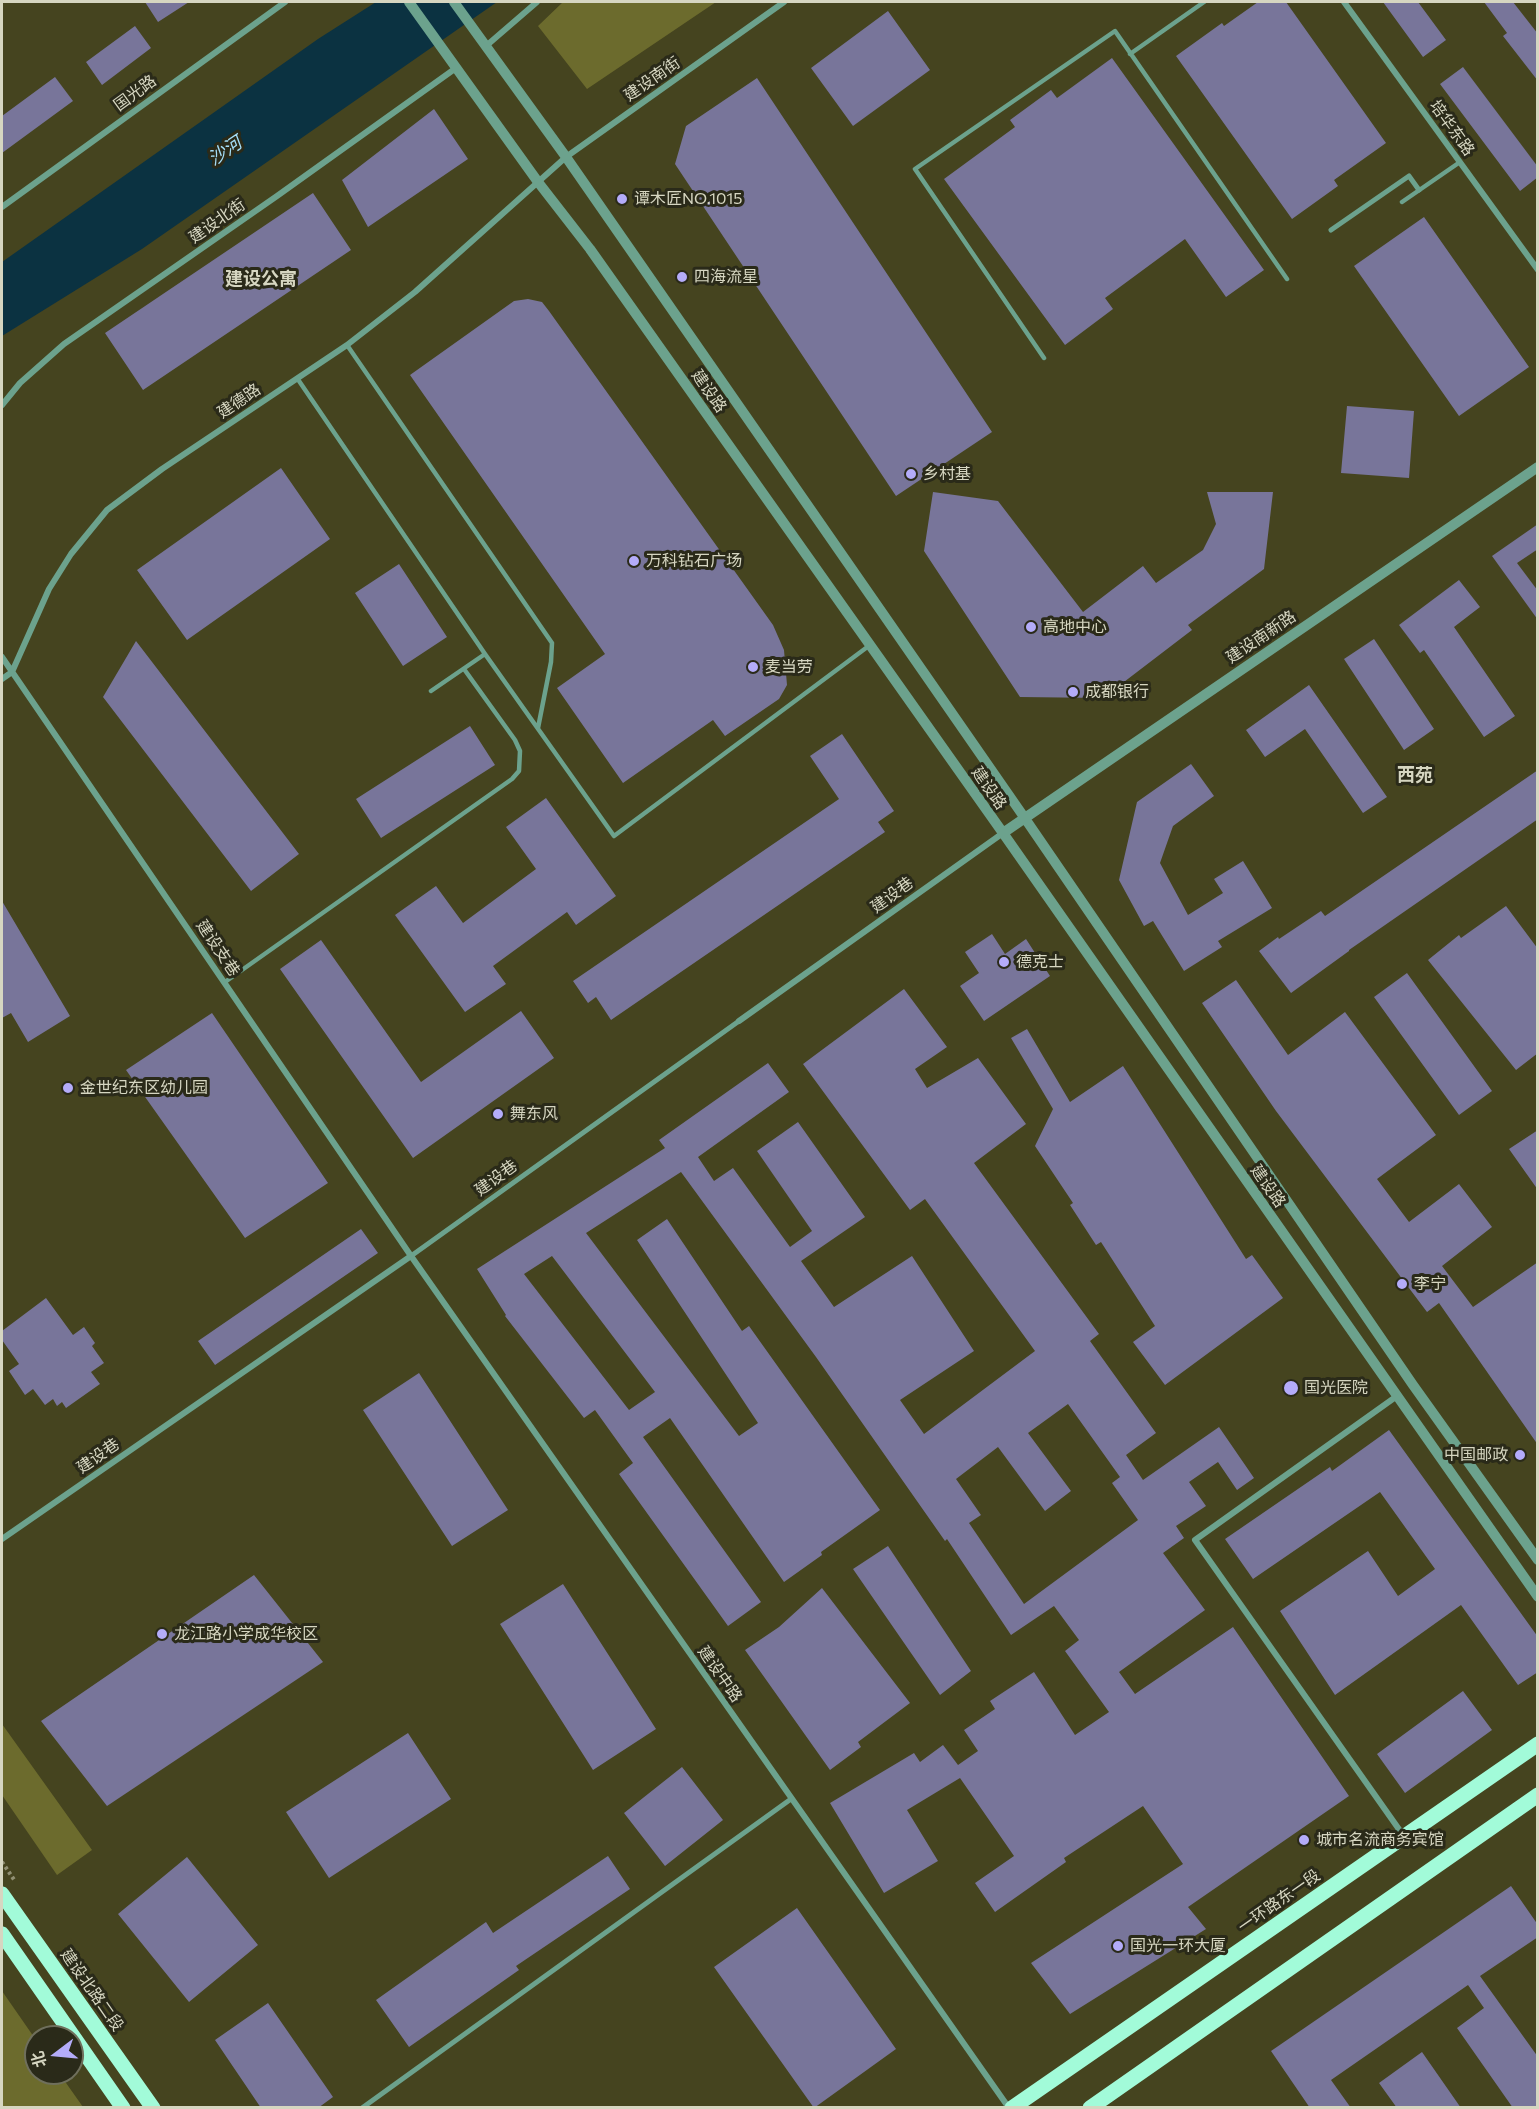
<!DOCTYPE html>
<meta charset="utf-8">
<style>
body{margin:0}
#map{position:relative;width:1539px;height:2109px;overflow:hidden;background:#45441f;font-family:Commissioner,"Noto Sans SC",sans-serif}
canvas{display:block}
.frame{position:absolute;inset:0;border:3px solid #d6d6c1;pointer-events:none}
.north{position:absolute;left:24px;top:2025px;width:60px;height:60px;box-sizing:border-box;background:#2a2a19;border:2px solid #6f6f5c;border-radius:50%;rotate:254deg;font-size:16px;font-weight:700;line-height:24px;text-align:center;color:#d6d6c1}
.north::after{content:'';display:block;margin:auto;width:21px;height:27px;background:#b4acf9;clip-path:polygon(50% 0,100% 100%,50% 72%,0 100%)}
</style>
<div id="map">
<canvas width="1539" height="2109"></canvas>
<div class="frame"></div>
<div class="north">北</div>
</div>
<script>
const g = document.querySelector('canvas').getContext('2d');
g.lineJoin = 'round';
function fillPath(path, color) { g.fillStyle = color; g.fill(path, 'evenodd'); }
const toPath = rows => new Path2D(rows.map(r => 'M' + r).join(''));
function stroke(path, color, width, dash) { g.strokeStyle = color; g.lineWidth = width; g.lineCap = dash ? 'butt' : 'round'; g.setLineDash(dash || []); g.stroke(path); }
function label(font, color, halo, rows, align = 'center') {
  g.font = font + ' Commissioner,"Noto Sans SC",sans-serif'; g.lineWidth = 6; g.setLineDash([]); g.textBaseline = 'middle'; g.strokeStyle = halo; g.fillStyle = color; for (const [text, x, y, turn = 0] of rows) {
    g.save(); g.translate(x, y); g.rotate((+turn || 0) * Math.PI / 180); g.textAlign = isNaN(turn) ? turn : align; if (halo) g.strokeText(text, 0, 0); g.fillText(text, 0, 0); g.restore();
  }
}
const green = toPath([
 [563,2,716,2,587,89,538,26],
 [2,1724,92,1850,57,1875,2,1795],
 [2,1991,36,2040,36,2073,59,2073,83,2107,2,2107]
]);
const water = toPath([
 [376,2,497,2,142,249,2,336,2,262,318,39]
]);
const building = toPath([
 [145,2,189,2,158,22],
 [1258,2,1286,2,1386,143,1334,180,1338,186,1292,219,1176,56,1222,23,1224,26],
 [1383,2,1418,2,1446,40,1423,57],
 [1484,2,1513,2,1538,34,1538,81,1503,36,1507,33],
 [888,11,930,70,853,126,811,68],
 [135,26,151,48,102,85,86,62],
 [1112,58,1264,270,1226,297,1185,239,1105,298,1113,309,1065,345,944,179,1015,127,1010,120,1051,90,1057,98],
 [1463,67,1538,167,1538,177,1520,191,1440,84],
 [55,77,73,101,2,153,2,116],
 [757,78,992,432,896,496,675,164,686,126],
 [434,109,468,159,368,227,342,180],
 [313,193,351,250,143,390,105,333],
 [1424,217,1529,367,1459,416,1354,266],
 [528,299,542,302,549,311,773,625,784,650,787,685,779,699,725,736,713,720,623,783,557,688,605,654,410,375,514,301],
 [1347,406,1414,411,1409,478,1341,473],
 [281,468,330,539,187,640,137,570],
 [933,492,998,501,1083,612,1143,566,1156,583,1203,550,1216,524,1207,492,1273,492,1264,569,1188,625,1192,630,1103,698,1020,697,924,551],
 [1538,524,1538,549,1517,563,1538,591,1538,620,1492,556],
 [399,564,447,637,403,666,355,593],
 [1459,580,1480,607,1454,627,1515,716,1484,737,1424,650,1420,653,1399,625],
 [1374,639,1434,729,1404,750,1344,659],
 [136,641,299,854,251,891,103,697],
 [1309,685,1387,797,1363,813,1305,729,1265,757,1246,730],
 [470,726,495,765,381,838,356,799],
 [842,734,894,811,878,822,885,832,611,1020,596,997,588,1003,573,981,839,799,810,756],
 [1191,764,1214,796,1173,826,1160,863,1188,915,1223,893,1214,879,1243,861,1272,908,1218,941,1222,947,1184,971,1153,921,1144,926,1119,880,1137,802],
 [1538,770,1538,819,1349,950,1349,951,1291,993,1259,951,1278,937,1279,939,1321,911,1325,916],
 [546,798,616,896,576,925,567,912,493,966,506,984,465,1012,395,915,436,886,463,923,536,869,506,827],
 [2,901,70,1016,28,1042,11,1013,2,1018],
 [1506,906,1538,949,1538,1053,1516,1070,1428,960,1459,935,1461,938],
 [992,934,1005,954,1026,939,1050,976,984,1021,960,986,979,973,965,952],
 [321,940,421,1082,521,1011,554,1058,413,1158,280,969],
 [1407,973,1492,1091,1459,1115,1374,997],
 [1236,980,1288,1055,1345,1012,1436,1135,1377,1179,1409,1222,1459,1184,1492,1227,1442,1266,1473,1307,1538,1262,1538,1445,1439,1303,1427,1312,1276,1111,1202,1003],
 [904,989,947,1047,915,1069,927,1088,978,1058,1026,1124,974,1163,1099,1334,1090,1341,1156,1433,1126,1455,1143,1480,1219,1427,1254,1478,1237,1490,1218,1462,1189,1482,1206,1506,1176,1526,1184,1538,1163,1553,1205,1610,1119,1672,1135,1694,1233,1627,1349,1796,1188,1907,1206,1929,1070,2014,1031,1963,1183,1864,1143,1806,1064,1858,1066,1862,995,1912,975,1883,1014,1856,960,1778,907,1810,938,1861,884,1893,830,1803,914,1753,920,1762,943,1745,958,1765,978,1751,964,1730,995,1709,990,1701,1034,1672,1075,1735,1109,1712,1065,1651,1079,1640,1054,1606,1011,1635,947,1539,945,1541,816,1357,681,1172,586,1233,739,1436,758,1423,637,1240,667,1219,742,1331,749,1326,880,1510,821,1552,822,1555,784,1582,670,1418,643,1437,761,1602,728,1626,619,1474,633,1463,595,1410,584,1418,505,1316,506,1315,477,1269,665,1148,659,1140,768,1063,789,1092,698,1157,714,1181,733,1168,790,1247,812,1231,757,1151,798,1122,865,1217,801,1261,834,1307,912,1256,974,1351,900,1400,924,1434,1035,1351,925,1199,910,1210,803,1064],
 [552,1256,655,1392,629,1410,524,1274],
 [1068,1404,1120,1477,1112,1483,1138,1520,1024,1604,969,1523,981,1515,956,1479,998,1447,1045,1511,1071,1491,1028,1433],
 [212,1013,328,1183,245,1238,126,1070],
 [1027,1029,1070,1102,1123,1066,1246,1259,1252,1255,1283,1298,1165,1385,1133,1342,1155,1326,1101,1242,1096,1245,1070,1205,1073,1203,1035,1146,1053,1109,1011,1038],
 [1538,1130,1538,1190,1509,1149],
 [361,1229,378,1253,215,1365,198,1341],
 [46,1298,73,1335,84,1327,95,1343,92,1346,104,1363,91,1372,100,1384,66,1408,62,1402,57,1406,53,1399,45,1405,33,1389,25,1395,9,1371,19,1364,2,1340,2,1331],
 [419,1373,508,1510,452,1546,363,1410],
 [1389,1430,1538,1637,1538,1672,1518,1685,1461,1605,1335,1695,1280,1611,1368,1551,1398,1596,1435,1569,1380,1492,1253,1579,1225,1539,1330,1467,1332,1471],
 [888,1546,971,1671,940,1695,853,1569],
 [254,1575,323,1662,107,1806,41,1721],
 [563,1584,656,1729,593,1770,500,1624],
 [822,1588,910,1703,858,1742,861,1747,830,1770,745,1650,779,1627],
 [1463,1691,1492,1730,1405,1793,1377,1754],
 [408,1733,451,1799,329,1878,286,1812],
 [682,1767,723,1820,665,1866,624,1813],
 [608,1856,630,1889,516,1966,519,1970,409,2047,376,2000,486,1922,493,1933],
 [187,1857,258,1945,189,2002,118,1914],
 [1511,1886,1538,1925,1538,1937,1480,1976,1538,2057,1538,2108,1513,2108,1457,2028,1484,2008,1468,1985,1331,2080,1351,2108,1310,2108,1271,2051],
 [797,1908,896,2049,814,2108,714,1967],
 [268,2003,333,2097,318,2108,261,2108,215,2040],
 [1422,2052,1461,2108,1397,2108,1379,2083]
]);
const path = toPath([
 [2,1862,15,1881]
]);
const service = toPath([
 [1130,54,1204,2],
 [1402,202,1460,162],
 [347,345,552,643,551,662,538,728],
 [1044,358,915,169,1115,31,1287,279],
 [297,378,485,654,614,836,870,645],
 [431,691,485,654],
 [225,982,512,779,519,771,520,751,515,740,464,669]
]);
const pedestrian = toPath([
 [1331,230,1409,176,1419,190],
 [411,1256,739,1021],
 [362,2108,791,1799]
]);
const minor = toPath([
 [1344,2,1538,270],
 [486,46,537,2],
 [2,207,285,2],
 [2,405,20,383,64,344,277,196,456,68],
 [2,657,411,1256,1009,2108],
 [2,679,12,672,49,589,71,554,107,510,162,469,347,345,415,292,566,157,784,2],
 [739,1021,1003,833],
 [1397,1396,1195,1540,1403,1835],
 [2,1539,411,1256]
]);
const tertiary = toPath([
 [409,2,538,182,590,249,1003,833,1538,1597],
 [454,2,566,157,1024,817,1413,1385,1538,1560],
 [1003,833,1538,467]
]);
const primary = toPath([
 [2,1894,153,2108],
 [2,1934,123,2108],
 [1012,2108,1538,1744],
 [1090,2108,1538,1795]
]);
const markers = [
 [622,199,6,"#b4acf9"],
 [682,277,6,"#b4acf9"],
 [911,474,6,"#b4acf9"],
 [634,561,6,"#b4acf9"],
 [1031,627,6,"#b4acf9"],
 [753,667,6,"#b4acf9"],
 [1073,692,6,"#b4acf9"],
 [1004,962,6,"#b4acf9"],
 [68,1088,6,"#b4acf9"],
 [498,1114,6,"#b4acf9"],
 [1402,1284,6,"#b4acf9"],
 [1291,1388,8,"#b4acf9"],
 [1520,1455,6,"#b4acf9"],
 [162,1634,6,"#b4acf9"],
 [1304,1840,6,"#b4acf9"],
 [1118,1946,6,"#b4acf9"]
];
const streetNames = [
 ["建设南街",652,79,-35],
 ["国光路",135,93,-36],
 ["培华东路",1452,128,54],
 ["建设北街",217,221,-35],
 ["建设路",709,391,55],
 ["建德路",239,401,-34],
 ["建设南新路",1261,637,-34],
 ["建设路",989,788,55],
 ["建设巷",892,895,-36],
 ["建设支巷",218,948,56],
 ["建设巷",496,1178,-36],
 ["建设路",1268,1186,55],
 ["建设巷",98,1456,-35],
 ["建设中路",720,1674,55],
 ["一环路东一段",1279,1901,-35],
 ["建设北路二段",92,1990,55]
];
const poiNames = [
 ["谭木匠NO.1015",634,199],
 ["四海流星",694,277],
 ["乡村基",923,474],
 ["万科钻石广场",646,561],
 ["高地中心",1043,627],
 ["麦当劳",765,667],
 ["成都银行",1085,692],
 ["德克士",1016,962],
 ["金世纪东区幼儿园",80,1088],
 ["舞东风",510,1114],
 ["李宁",1414,1284],
 ["国光医院",1304,1388],
 ["中国邮政",1508,1455,"right"],
 ["龙江路小学成华校区",174,1634],
 ["城市名流商务宾馆",1316,1840],
 ["国光一环大厦",1130,1946]
];
const waterNames = [
 ["沙河",225,151,-34]
];
const neighbourhoodNames = [
 ["建设公寓",261,279],
 ["西苑",1415,775]
];
fillPath(green, '#6c6b2d');
fillPath(water, '#0b3241');
fillPath(building, '#78759a');
stroke(path, '#908f73', 4, [3, 3]);
stroke(service, '#6ca28d', 4.5);
stroke(pedestrian, '#6ca28d', 5);
stroke(minor, '#6ca28d', 6);
stroke(tertiary, '#6ca28d', 10);
stroke(primary, '#a2fbd9', 15);
for (const [x, y, r, color] of markers) { const dot = new Path2D(); dot.arc(x, y, r, 0, 2 * Math.PI); g.fillStyle = color; g.fill(dot); stroke(dot, '#2a2a19', 2); }
label('16px', '#d6d6c1', '#2a2a19', streetNames);
label('16px', '#d6d6c1', '#2a2a19', poiNames, 'left');
label('italic 18px', '#a5def8', '#2a2a19', waterNames);
label('bold 18px', '#d6d6c1', '#2a2a19', neighbourhoodNames);
</script>
